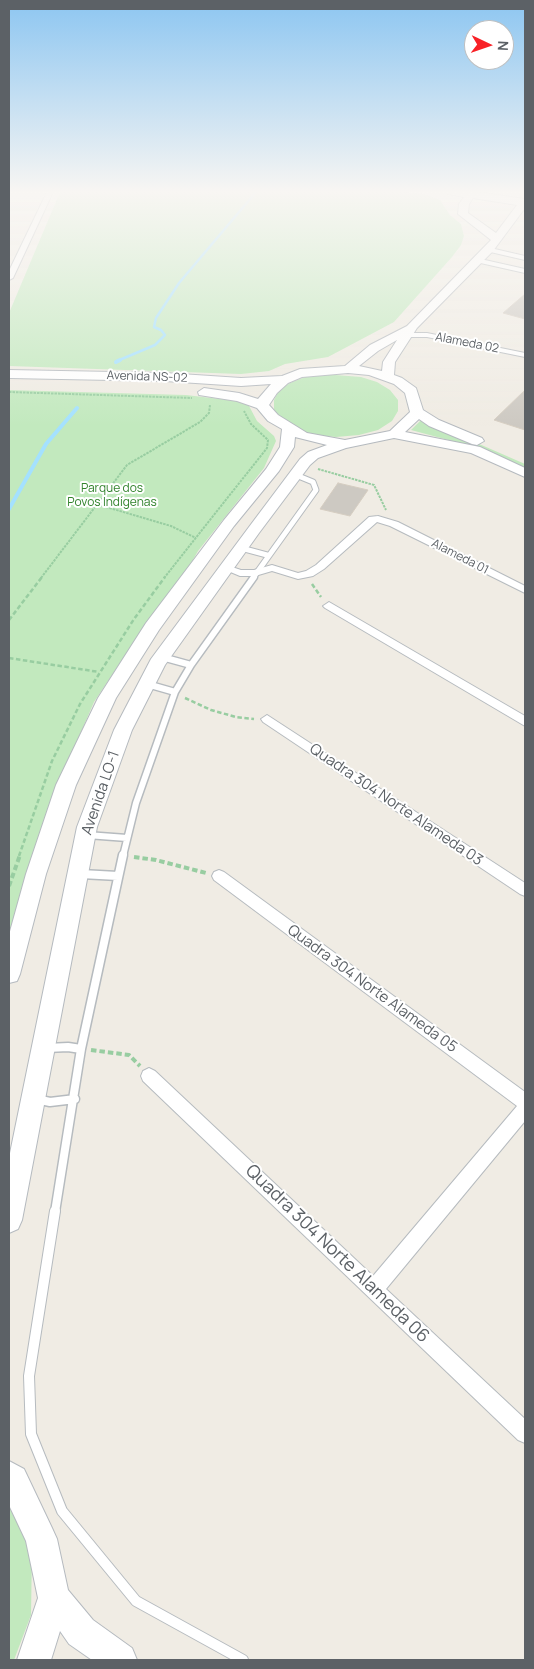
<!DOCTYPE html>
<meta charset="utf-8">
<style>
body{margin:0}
#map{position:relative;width:534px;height:1669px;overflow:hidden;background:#f0ece4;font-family:Manrope,sans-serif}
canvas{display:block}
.frame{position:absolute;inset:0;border:10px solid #5c6166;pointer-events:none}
.north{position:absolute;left:464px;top:20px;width:50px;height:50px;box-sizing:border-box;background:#fff;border:1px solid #bec0c2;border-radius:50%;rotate:93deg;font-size:14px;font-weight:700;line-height:20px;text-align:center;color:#5c6166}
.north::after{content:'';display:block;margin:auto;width:18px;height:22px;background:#f82127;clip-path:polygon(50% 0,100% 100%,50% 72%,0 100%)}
</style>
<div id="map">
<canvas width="534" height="1669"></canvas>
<div class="frame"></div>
<div class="north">N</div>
</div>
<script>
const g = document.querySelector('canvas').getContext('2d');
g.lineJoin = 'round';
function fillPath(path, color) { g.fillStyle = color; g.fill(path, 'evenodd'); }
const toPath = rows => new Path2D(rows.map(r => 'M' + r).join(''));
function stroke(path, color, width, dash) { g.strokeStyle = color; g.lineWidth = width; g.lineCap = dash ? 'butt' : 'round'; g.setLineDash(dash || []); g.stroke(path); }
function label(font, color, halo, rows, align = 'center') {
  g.font = font + ' Manrope,sans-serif'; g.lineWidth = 4; g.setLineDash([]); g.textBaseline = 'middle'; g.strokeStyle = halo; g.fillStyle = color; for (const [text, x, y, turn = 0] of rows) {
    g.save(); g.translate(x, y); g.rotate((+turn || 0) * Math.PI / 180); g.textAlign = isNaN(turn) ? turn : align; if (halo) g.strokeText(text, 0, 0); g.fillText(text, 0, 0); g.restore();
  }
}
const green = toPath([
 [60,192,403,192,425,194,440,200,450,215,461,224,464,236,461,245,452,257,394,322,328,357,285,364,269,371,241,374,9,366,9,313],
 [323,374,361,377,377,382,390,390,398,400,398,411,392,421,378,430,359,435,336,437,314,435,295,428,281,419,274,410,274,400,279,390,290,383,305,377],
 [9,390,186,395,237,401,248,404,257,421,274,436,276,441,264,468,198,551,182,579,144,627,94,702,56,790,9,938],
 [422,419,525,464,525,469,478,448,411,430],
 [9,1497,32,1551,31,1615,14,1660,9,1660]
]);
const streamFar1 = toPath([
 [117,361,155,345,165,335,161,330,154,327,156,318,179,283,256,192]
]);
const stream = toPath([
 [116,362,120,360],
 [9,509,46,444,77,408]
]);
const building = toPath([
 [525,294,525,319,503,313,525,294],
 [525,390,525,430,494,420,525,390],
 [338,483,368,490,350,516,320,509,338,483]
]);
const pathFar2 = toPath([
 [9,392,192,398],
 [318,469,374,485,386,510],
 [96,504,171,526,196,538],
 [41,578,127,465,200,422,209,413,210,405],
 [164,578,267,448,268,440,251,424,244,411]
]);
const pathFar1 = toPath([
 [312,584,321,597],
 [9,620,42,577],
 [9,658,99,672],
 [185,698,211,710,236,717,254,719],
 [19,856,52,761,80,704,134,619,165,577]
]);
const path = toPath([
 [134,857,156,860,206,873],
 [9,886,20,855],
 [91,1050,129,1055,140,1066]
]);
const laneFar3 = toPath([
 [241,548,267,555],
 [253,578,316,490,313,482,296,475]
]);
const laneFar2 = toPath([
 [162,657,191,665],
 [147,684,175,692],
 [87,835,127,838],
 [123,856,136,803,175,692,191,665,254,577]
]);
const laneFar1 = toPath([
 [81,874,118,876],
 [47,1048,68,1047,81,1049],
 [36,1099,50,1102,75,1099],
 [55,1212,81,1049,123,855]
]);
const lane = toPath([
 [55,1211,29,1376,31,1434,62,1511,136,1601,243,1660]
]);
const street = toPath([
 [47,192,53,192,13,278,9,280,9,271,47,192],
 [486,247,525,256,525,260,486,251,486,247],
 [476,258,525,269,525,273,476,262,476,258],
 [405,333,427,333,525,353,525,357,427,337,405,337,405,333],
 [378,516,398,522,525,586,525,593,390,526,377,522,324,569,313,576,298,579,272,571,255,576,240,576,221,568,226,565,241,570,254,570,272,565,298,573,306,571,316,565,369,517,378,516],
 [329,602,525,716,525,726,325,608,323,606,329,602],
 [267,715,525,883,525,896,520,894,263,722,261,719,267,715],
 [219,870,224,872,525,1092,525,1121,386,1289,525,1419,525,1443,518,1440,143,1081,141,1076,143,1071,149,1068,155,1071,373,1276,517,1106,214,880,212,876,214,872,219,870]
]);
const secondary = toPath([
 [446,192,477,192,525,199,525,208,493,251,417,328,395,362,394,375,402,378,416,388,423,410,439,420,482,438,484,441,477,445,472,444,429,426,419,419,405,432,480,447,525,468,525,477,471,453,394,438,346,448,318,458,310,465,259,533,165,665,132,730,97,827,22,1220,18,1229,9,1233,9,1158,77,827,114,730,151,659,249,527,300,459,308,452,327,445,295,437,294,447,279,471,234,526,159,630,116,698,76,785,46,874,20,974,17,981,9,983,9,935,26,874,56,785,98,698,146,623,224,520,266,469,280,447,282,429,268,421,257,408,237,401,199,395,198,392,204,388,239,393,258,399,271,384,241,386,165,381,9,378,9,370,165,373,241,378,282,376,300,369,345,366,370,345,407,326,491,240,458,214,459,204,464,197,448,194,446,192],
 [473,198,517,205,496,233,468,213,469,204,473,198],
 [397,340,383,362,382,371,359,366,378,351,397,340],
 [348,373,369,375,394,384,405,393,410,412,390,431,345,440,307,433,278,415,269,405,277,393,288,383,302,377,348,373],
 [9,1461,24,1469,52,1528,57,1539,68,1590,93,1620,132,1648,137,1660,92,1660,69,1644,60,1631,51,1660,17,1660,38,1598,26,1541,9,1505,9,1461]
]);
const farStreetnames = [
 ["Alameda 02",467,343,11],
 ["Avenida NS-02",147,377,2],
 ["Alameda 01",460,557,27]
];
const farParknames = [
 ["Parque dos",112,489],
 ["Povos Indígenas",112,503]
];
const streetNames = [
 ["Avenida LO-1",101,793,-71],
 ["Quadra 304 Norte Alameda 03",396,805,34],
 ["Quadra 304 Norte Alameda 05",372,989,36]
];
const nearStreetnames = [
 ["Quadra 304 Norte Alameda 06",337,1254,44]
];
fillPath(green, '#c2e9be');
stroke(streamFar1, '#a4e1ff', 2.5);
stroke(stream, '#a4e1ff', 4);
fillPath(building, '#cdc9c2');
stroke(building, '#d5cdc1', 1);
stroke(laneFar3, '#b6bbbf', 7);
stroke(laneFar2, '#b6bbbf', 9);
stroke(laneFar1, '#b6bbbf', 11);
stroke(lane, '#b6bbbf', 12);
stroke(street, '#b6bbbf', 2);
stroke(secondary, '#b5babf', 2);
stroke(pathFar2, '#98cda1', 2, [2.5, 1]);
stroke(pathFar1, '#98cda1', 2.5, [4.5, 2.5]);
stroke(path, '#98cda1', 4, [5.5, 3]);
stroke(laneFar3, '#fff', 5);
stroke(laneFar2, '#fff', 6);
stroke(laneFar1, '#fff', 8);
stroke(lane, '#fff', 10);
fillPath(street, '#fff');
fillPath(secondary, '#fff');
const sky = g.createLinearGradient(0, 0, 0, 426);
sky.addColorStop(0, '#8dc6f1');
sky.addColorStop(0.45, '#f8f6f3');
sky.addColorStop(1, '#f8f6f300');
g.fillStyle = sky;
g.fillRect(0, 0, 534, 426);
label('12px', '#5c6166', '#fff', farStreetnames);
label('12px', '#32832d', '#fff', farParknames);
label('15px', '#5c6166', '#fff', streetNames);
label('18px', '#5c6166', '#fff', nearStreetnames);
</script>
